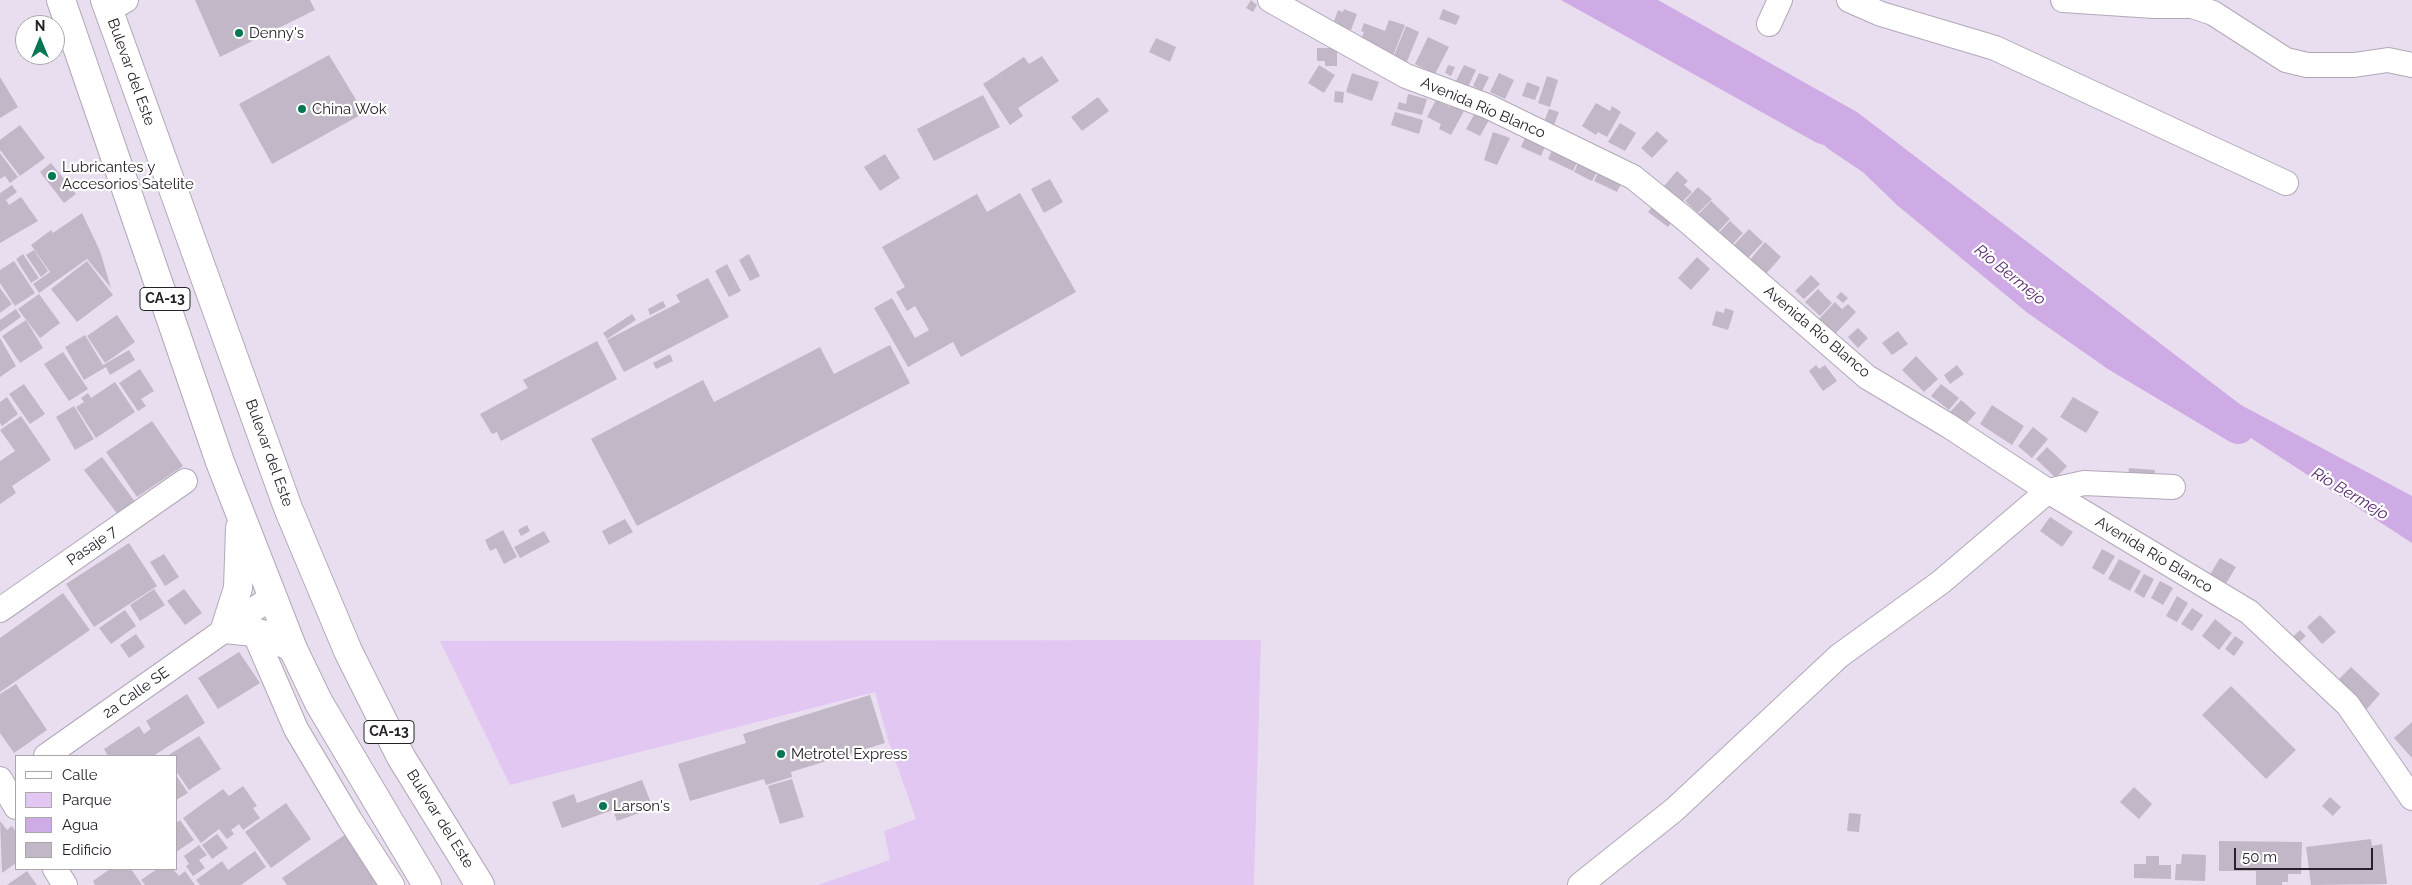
<!DOCTYPE html>
<meta charset="utf-8">
<style>
body{margin:0}
#map{position:relative;width:2412px;height:885px;overflow:hidden;background:#e8deef;font-family:Raleway,sans-serif}
canvas{display:block}
.legend{position:absolute;left:15px;top:755px;width:162px;height:115px;box-sizing:border-box;background:#fff;border:1px solid #a8a7a9;margin:0;padding:6px 9px;list-style:none;font-size:15px;color:#262228}
.legend li{display:flex;align-items:center;gap:10px;height:25px}
.legend b{width:25px;border:1px solid #a8a7a9}
.north{position:absolute;left:15px;top:15px;width:50px;height:50px;box-sizing:border-box;background:#fff;border:1px solid #a8a7a9;border-radius:50%;rotate:0deg;font-size:14px;font-weight:700;line-height:20px;text-align:center;color:#262228}
.north::after{content:'';display:block;margin:auto;width:18px;height:22px;background:#057752;clip-path:polygon(50% 0,100% 100%,50% 72%,0 100%)}
.scale{position:absolute;left:2234px;top:848px;width:139px;height:22px;box-sizing:border-box;border:2px solid #262228;border-top:0;padding-left:6px;font-size:15px;line-height:18px;white-space:nowrap;color:#262228;-webkit-text-stroke:4px #fff;paint-order:stroke}
</style>
<div id="map">
<canvas width="2412" height="885"></canvas>
<ul class="legend">
<li><b style="height:6px;background:#fff"></b>Calle</li>
<li><b style="height:14px;background:#e2c7f3"></b>Parque</li>
<li><b style="height:14px;background:#cfabe5"></b>Agua</li>
<li><b style="height:14px;background:#c1b7c7"></b>Edificio</li>
</ul>
<div class="north">N</div>
<div class="scale">50 m</div>
</div>
<script>
const g = document.querySelector('canvas').getContext('2d');
g.lineJoin = 'round';
function fillPath(path, color) { g.fillStyle = color; g.fill(path, 'evenodd'); }
const toPath = rows => new Path2D(rows.map(r => 'M' + r).join(''));
function stroke(path, color, width, dash) { g.strokeStyle = color; g.lineWidth = width; g.lineCap = dash ? 'butt' : 'round'; g.setLineDash(dash || []); g.stroke(path); }
function label(font, color, halo, rows, align = 'center') {
  g.font = font + ' Raleway,sans-serif'; g.lineWidth = 4.5; g.setLineDash([]); g.textBaseline = 'middle'; g.strokeStyle = halo; g.fillStyle = color; for (const [text, x, y, turn = 0] of rows) {
    g.save(); g.translate(x, y); g.rotate((+turn || 0) * Math.PI / 180); g.textAlign = isNaN(turn) ? turn : align; if (halo) g.strokeText(text, 0, 0); g.fillText(text, 0, 0); g.restore();
  }
}
const green = toPath([
 [1261,640,1254,885,818,885,890,860,884,831,916,819,888,740,875,692,510,785,440,641]
]);
const water = toPath([
 [1561,0,1658,0,1857,112,2241,405,2412,496,2412,543,2036,298,1909,193,1875,160,1817,143]
]);
const river = toPath([
 [1838,135,1875,160,1909,193,2036,298,2119,356,2238,427]
]);
const building = toPath([
 [195,0,310,0,315,10,220,57],
 [1251,0,1257,5,1253,12,1246,8],
 [1344,9,1357,14,1351,30,1333,24,1338,10,1343,12],
 [1443,9,1460,16,1456,25,1439,19],
 [1389,20,1405,25,1393,56,1361,40,1364,32,1361,31,1364,23,1385,31],
 [1406,26,1419,32,1406,64,1393,58],
 [1428,37,1449,47,1435,74,1415,64],
 [1156,38,1176,47,1170,62,1149,52],
 [1317,48,1337,48,1337,66,1325,66,1325,61,1317,61],
 [329,55,364,113,272,164,239,104],
 [1042,56,1059,81,1018,108,1023,116,1010,125,983,84,1024,57,1029,64],
 [1319,65,1335,75,1324,93,1308,83],
 [1448,65,1455,67,1451,76,1445,73],
 [1464,65,1476,70,1468,87,1456,81],
 [1352,73,1379,82,1372,101,1346,92],
 [1479,73,1489,77,1482,91,1473,86],
 [1499,73,1514,80,1505,99,1490,92],
 [1547,76,1558,80,1550,107,1538,103],
 [0,77,18,107,0,118],
 [1527,82,1540,87,1535,100,1522,96],
 [1335,91,1344,92,1343,103,1334,102],
 [1408,94,1427,99,1422,115,1397,109,1399,102,1406,104],
 [983,95,1000,127,934,161,917,129],
 [1098,97,1109,111,1082,131,1071,117],
 [1436,100,1450,107,1453,102,1465,109,1451,135,1439,129,1441,124,1427,117],
 [1596,103,1610,111,1612,106,1621,112,1607,137,1598,132,1596,135,1582,126],
 [1549,109,1559,112,1554,125,1544,122],
 [1395,112,1423,120,1419,134,1391,125],
 [1475,113,1489,120,1480,136,1466,129],
 [1620,123,1636,133,1625,151,1608,142],
 [20,125,45,158,20,176,0,150,0,140],
 [1657,131,1668,141,1652,158,1641,148],
 [1493,132,1510,138,1497,165,1484,160],
 [1526,135,1546,144,1541,156,1521,147],
 [1553,148,1578,160,1573,171,1548,159],
 [0,153,18,177,10,183,5,176,0,179],
 [885,154,900,178,880,191,864,167],
 [1579,161,1598,170,1592,181,1574,172],
 [51,163,76,194,64,203,40,172],
 [1599,171,1622,182,1617,192,1594,181],
 [1677,171,1688,181,1684,185,1692,192,1682,202,1664,186],
 [1050,179,1063,202,1044,213,1031,189],
 [12,185,17,192,6,200,9,205,21,197,38,221,0,243,0,193],
 [1698,187,1712,199,1698,213,1685,201],
 [1020,193,1076,292,961,357,953,342,908,367,874,308,892,298,915,338,929,330,915,306,907,311,896,292,905,287,882,247,977,194,987,212],
 [1711,201,1730,219,1715,235,1696,217],
 [1655,203,1675,218,1668,227,1648,212],
 [82,213,100,251,111,288,87,259,39,293,33,284,50,272,31,245,51,230,53,233],
 [1730,221,1743,233,1730,247,1717,235],
 [1749,229,1763,242,1746,260,1732,247],
 [1765,242,1781,257,1765,275,1749,261],
 [34,250,48,271,41,277,26,255],
 [23,254,39,278,31,283,16,259],
 [749,254,760,276,750,281,739,260],
 [1697,257,1710,269,1691,290,1678,278],
 [14,261,35,293,15,306,0,283,0,270],
 [87,261,113,295,77,322,51,289],
 [727,264,741,291,729,297,715,271],
 [1811,275,1820,284,1804,299,1795,291],
 [708,278,729,317,624,372,607,340,680,302,676,295],
 [0,288,12,304,0,313],
 [1818,289,1832,303,1820,316,1805,302],
 [1841,292,1848,298,1843,303,1836,297],
 [39,294,60,323,40,338,18,309],
 [663,301,666,307,650,315,648,309],
 [1835,302,1842,309,1848,304,1856,312,1835,334,1819,319],
 [1725,308,1734,311,1728,330,1712,325,1716,311,1724,313],
 [16,309,21,317,0,332,0,320],
 [632,314,636,320,607,339,603,333],
 [117,315,135,342,105,363,87,336],
 [26,320,43,348,20,363,2,336],
 [1858,328,1868,338,1858,348,1848,337],
 [1898,331,1908,344,1892,355,1882,343],
 [85,335,103,365,129,350,135,360,110,375,106,367,84,380,65,347],
 [0,338,16,366,0,377],
 [597,341,617,379,501,441,497,432,492,434,480,414,528,388,523,380],
 [890,345,910,383,637,526,591,439,703,380,714,402,820,347,834,374],
 [63,352,88,389,69,401,44,364],
 [670,354,673,361,656,369,653,363],
 [1916,356,1938,379,1924,392,1902,370],
 [1816,365,1819,369,1825,365,1837,381,1823,391,1809,371],
 [1957,365,1964,374,1950,384,1944,375],
 [140,369,154,391,141,399,146,406,138,411,119,383],
 [115,382,135,412,96,438,76,407,84,402,81,398,88,393,91,398],
 [24,384,45,414,30,424,9,394],
 [1941,384,1959,398,1949,410,1931,396],
 [7,397,18,414,2,426,0,423,0,402],
 [2073,397,2099,412,2086,433,2060,417],
 [1961,400,1976,413,1965,425,1950,412],
 [1992,405,2024,426,2012,445,1980,424],
 [74,406,94,439,75,450,56,417],
 [21,416,51,460,12,486,16,493,0,504,0,461,15,451,0,430],
 [152,421,183,466,137,497,106,452],
 [2033,427,2048,439,2032,458,2018,446],
 [2047,447,2067,466,2056,478,2036,459],
 [102,457,136,503,119,516,84,470],
 [2129,468,2155,470,2154,480,2128,478],
 [2050,517,2073,532,2062,547,2040,531],
 [625,519,633,532,609,545,602,531],
 [527,525,530,531,521,536,518,530],
 [503,530,517,557,504,564,496,548,490,551,485,540],
 [544,531,550,542,520,558,514,547],
 [129,543,157,586,94,627,66,584],
 [2102,549,2115,556,2104,575,2092,568],
 [164,554,179,577,165,586,150,562],
 [2220,558,2236,567,2222,590,2206,581],
 [2119,559,2141,571,2130,591,2108,579],
 [2144,574,2154,579,2144,598,2134,592],
 [2160,581,2173,588,2163,605,2151,598],
 [154,589,165,605,140,621,130,605],
 [184,589,202,613,185,625,167,601],
 [63,593,90,630,0,692,0,638],
 [2177,596,2188,603,2177,622,2166,616],
 [2192,608,2203,615,2192,631,2181,624],
 [125,610,136,626,111,644,99,628],
 [2320,615,2336,632,2322,644,2307,627],
 [2215,619,2232,633,2219,650,2202,636],
 [2300,630,2306,636,2292,649,2287,642],
 [136,634,145,647,129,658,120,645],
 [2235,636,2244,642,2234,656,2225,649],
 [239,652,260,683,218,709,198,678],
 [2351,667,2380,694,2366,710,2336,682],
 [16,684,47,730,14,753,0,733,0,694],
 [2231,686,2296,750,2266,779,2202,715],
 [187,694,205,723,153,756,108,756,104,749,139,726,144,734,151,729,146,721],
 [870,695,885,743,791,772,792,777,766,785,764,779,690,801,678,764,746,743,743,734],
 [2412,722,2412,758,2394,738],
 [199,736,221,769,189,790,176,771,176,756,167,756],
 [176,775,188,793,176,800],
 [792,779,804,817,780,824,768,786],
 [642,780,653,808,617,821,613,810,562,828,552,802,574,794,577,803],
 [243,786,257,806,253,808,260,818,243,830,239,824,231,830,234,834,227,839,219,829,201,843,183,818,223,789,229,796],
 [2134,787,2152,804,2139,819,2120,802],
 [2330,797,2341,807,2333,816,2322,806],
 [286,803,311,839,271,868,245,832],
 [1849,813,1861,814,1859,832,1847,831],
 [180,820,194,840,176,852,176,823],
 [0,821,7,830,12,826,16,832,16,863,2,873],
 [217,834,228,848,212,859,202,845],
 [346,834,382,885,287,885,282,878],
 [2371,839,2372,846,2382,844,2387,884,2311,885,2306,847],
 [2219,841,2302,842,2301,874,2288,874,2288,882,2282,882,2282,885,2256,885,2256,871,2219,871],
 [199,845,207,855,199,860,205,868,193,876,186,866,189,864,184,856],
 [255,851,266,867,241,885,200,885,196,880,222,861,228,870],
 [2182,854,2206,855,2205,881,2175,880,2176,864,2181,864],
 [2146,856,2159,856,2159,865,2171,865,2171,879,2134,878,2134,864,2146,864],
 [110,869,131,869,142,885,95,885,93,881],
 [157,869,173,869,179,876,185,871,195,885,145,885,141,880],
 [27,871,37,885,7,885]
]);
const minor = toPath([
 [1270,0,1406,76,1487,106,1633,177,1685,219,1867,377,1949,426,2048,491,2249,612,2348,705,2412,798],
 [1849,0,1881,14,1995,48,2286,183],
 [2063,0,2154,6,2192,6,2213,13,2286,60,2307,65,2354,65,2388,60,2412,65],
 [109,10,126,0],
 [1769,24,1780,0],
 [0,610,185,481],
 [254,632,296,729,350,820,392,885],
 [46,756,273,596],
 [0,779,16,807],
 [55,869,65,885],
 [1580,885,1674,810,1839,656,1941,582,2048,491,2084,483,2173,487]
]);
const highway = toPath([
 [61,0,220,462,293,649,319,703,427,885],
 [105,0,288,508,348,651,401,757,480,885],
 [240,528,238,588,225,629,254,632,274,637,293,649]
]);
const markers = [
 [239,33,5,"#057752"],
 [302,109,5,"#057752"],
 [52,176,5,"#057752"],
 [781,754,5,"#057752"],
 [603,806,5,"#057752"]
];
const shields = [
 [165,299,50],
 [389,732,50]
];
const shieldNames = [
 ["CA-13",165,299],
 ["CA-13",389,732]
];
const poiNames = [
 ["Denny's",249,33],
 ["China Wok",312,109],
 ["Lubricantes y",62,167],
 ["Accesorios Satelite",62,184],
 ["Metrotel Express",791,754],
 ["Larson's",613,806]
];
const streetNames = [
 ["Bulevar del Este",131,72,70],
 ["Avenida Río Blanco",1483,108,23],
 ["Avenida Río Blanco",1817,332,40],
 ["Bulevar del Este",269,453,70],
 ["Pasaje 7",92,546,-35],
 ["Avenida Río Blanco",2154,555,31],
 ["2a Calle SE",136,693,-35],
 ["Bulevar del Este",440,819,58]
];
const waterNames = [
 ["Río Bermejo",2010,275,39],
 ["Río Bermejo",2350,494,31]
];
fillPath(green, '#e2c7f3');
fillPath(water, '#cfabe5');
stroke(river, '#cfabe5', 34);
fillPath(building, '#c1b7c7');
stroke(minor, '#b2a8b8', 26);
stroke(highway, '#b2a8b8', 30);
stroke(minor, '#fff', 24);
stroke(highway, '#fff', 28);
for (const [x, y, r, color] of markers) { const dot = new Path2D(); dot.arc(x, y, r, 0, 2 * Math.PI); g.fillStyle = color; g.fill(dot); stroke(dot, '#fff', 2); }
for (const [x, y, w] of shields) { const box = new Path2D(); box.roundRect(x - w / 2, y - 11.5, w, 23, 4); g.fillStyle = '#fff'; g.fill(box); stroke(box, '#262228', 1); }
label('bold 14px', '#262228', null, shieldNames);
label('15px', '#262228', '#fff', poiNames, 'left');
label('15px', '#262228', '#fff', streetNames);
label('italic 16px', '#572a6e', '#fff', waterNames);
</script>
